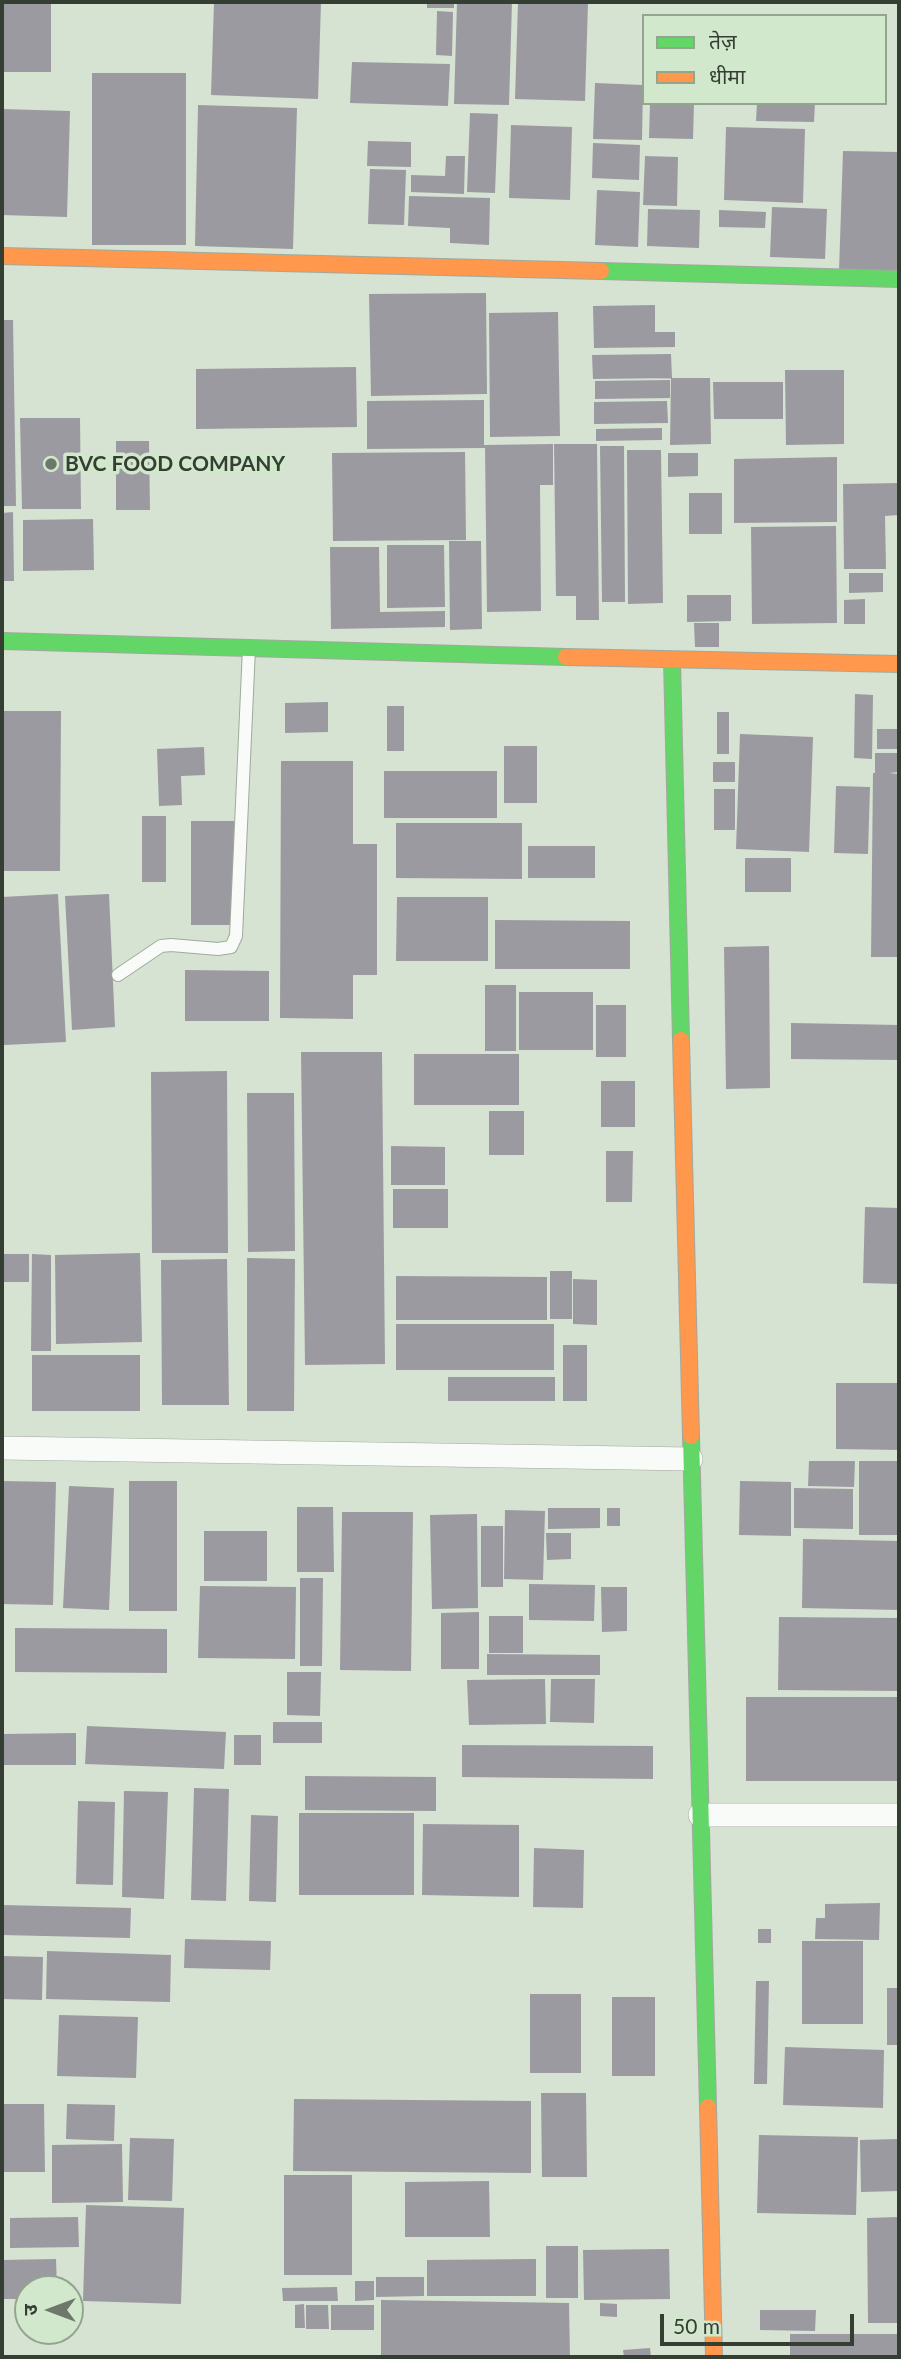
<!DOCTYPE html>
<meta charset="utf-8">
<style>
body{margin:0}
#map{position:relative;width:901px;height:2359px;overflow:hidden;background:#d6e2d2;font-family:Lato,"Noto Sans Devanagari",sans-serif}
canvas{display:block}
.frame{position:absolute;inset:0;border:4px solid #353e33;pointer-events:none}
.legend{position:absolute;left:642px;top:14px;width:245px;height:91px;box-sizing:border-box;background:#d2e8cc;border:2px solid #93a48f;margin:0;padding:9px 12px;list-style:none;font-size:21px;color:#353e33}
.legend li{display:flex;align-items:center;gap:14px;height:35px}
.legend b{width:35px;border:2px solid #93a48f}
.north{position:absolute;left:14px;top:2275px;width:70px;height:70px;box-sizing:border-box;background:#d2e8cc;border:2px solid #93a48f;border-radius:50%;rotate:270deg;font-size:19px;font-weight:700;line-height:28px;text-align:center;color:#353e33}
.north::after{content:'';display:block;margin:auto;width:24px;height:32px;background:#6d776b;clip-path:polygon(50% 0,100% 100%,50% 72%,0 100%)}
.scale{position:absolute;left:660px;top:2314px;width:194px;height:32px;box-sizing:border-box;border:4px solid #353e33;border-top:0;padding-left:9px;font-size:21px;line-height:24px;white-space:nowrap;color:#353e33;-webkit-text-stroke:5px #d2e8cc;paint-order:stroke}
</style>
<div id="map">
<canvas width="901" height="2359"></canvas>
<div class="frame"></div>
<ul class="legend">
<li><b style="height:9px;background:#63d668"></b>तेज़</li>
<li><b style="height:9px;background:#ff974d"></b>धीमा</li>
</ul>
<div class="north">उ</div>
<div class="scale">50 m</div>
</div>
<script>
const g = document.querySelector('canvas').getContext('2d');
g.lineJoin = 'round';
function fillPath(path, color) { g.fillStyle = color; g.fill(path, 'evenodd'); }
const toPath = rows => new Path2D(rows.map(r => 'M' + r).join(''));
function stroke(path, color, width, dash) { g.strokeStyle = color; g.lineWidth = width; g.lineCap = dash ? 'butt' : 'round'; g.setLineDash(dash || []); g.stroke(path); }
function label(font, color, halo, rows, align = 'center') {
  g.font = font + ' Lato,sans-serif'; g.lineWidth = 7; g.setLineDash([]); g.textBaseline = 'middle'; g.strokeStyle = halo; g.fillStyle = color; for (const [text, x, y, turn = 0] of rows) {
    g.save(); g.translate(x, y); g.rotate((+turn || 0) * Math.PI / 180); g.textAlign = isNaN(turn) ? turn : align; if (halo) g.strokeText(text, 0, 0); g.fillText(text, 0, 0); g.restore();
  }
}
const building = toPath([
 [2,2,51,2,51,72,2,72],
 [214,2,321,2,318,99,211,95],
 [427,2,454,2,454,8,427,8],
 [457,2,512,2,509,105,454,104],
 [518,2,588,2,585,101,515,99],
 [437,11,453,12,452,56,436,55],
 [352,62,450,64,448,106,350,103],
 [92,73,186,73,186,245,92,245],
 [595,83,643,85,642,140,593,139],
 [650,103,694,103,693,139,649,138],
 [757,103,815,103,814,122,756,121],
 [198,105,297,108,293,249,195,246],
 [2,109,70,111,67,217,2,215],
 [470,113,498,114,495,193,467,192],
 [511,125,572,127,570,200,509,198],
 [726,127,805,129,803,203,724,200],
 [368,141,411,142,411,167,367,166],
 [593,143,640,145,639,180,592,178],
 [843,151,899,152,899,273,839,271],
 [446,156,465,156,464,194,411,192,411,175,445,176],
 [645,156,678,157,677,206,643,205],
 [370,169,406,170,404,225,368,224],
 [597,190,640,192,638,247,595,245],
 [409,196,490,198,489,245,450,243,450,228,408,226],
 [772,207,827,209,825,259,770,257],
 [648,209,700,210,699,248,647,246],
 [719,210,766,212,765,228,719,227],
 [486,293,487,394,371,396,369,294],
 [655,305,655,332,675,332,675,347,594,348,593,306],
 [558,312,560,436,490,437,489,313],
 [2,320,13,320,16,506,2,506],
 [671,354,672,378,593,379,592,355],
 [356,367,357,427,196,429,196,369],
 [785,370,844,370,844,444,786,445],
 [671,378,710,378,711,444,670,445],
 [670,380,670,398,595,399,595,381],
 [713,382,783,382,783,419,714,419],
 [484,400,484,445,553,444,553,485,540,485,541,611,487,612,485,448,367,449,367,401],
 [667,401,668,423,594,424,594,402],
 [20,418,80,418,81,509,22,509],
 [662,428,662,440,596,441,596,429],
 [116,441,149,441,150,510,116,510],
 [554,444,597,444,599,620,576,620,576,596,556,596],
 [600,446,624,446,625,602,602,602],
 [627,450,661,450,663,603,628,604],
 [465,452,466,540,333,541,332,453],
 [668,453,698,453,698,476,668,477],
 [837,457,837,522,734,523,734,459],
 [899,483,899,515,885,516,886,569,844,569,843,484],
 [689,493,722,493,722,534,689,534],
 [13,512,14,581,2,581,2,513],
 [93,519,94,570,23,571,23,520],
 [836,526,837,623,752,624,751,527],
 [449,541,481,541,482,629,450,630],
 [387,545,444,545,445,607,387,608],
 [330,547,379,547,380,612,445,611,445,627,331,629],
 [849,573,883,573,883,592,849,593],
 [687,595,731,595,731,621,687,622],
 [865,599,865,624,844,624,844,600],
 [694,623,719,623,719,647,695,647],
 [855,694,873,695,872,759,854,758],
 [328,702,328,732,285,733,285,703],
 [387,706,404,706,404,751,387,751],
 [2,711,61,711,60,871,2,871],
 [717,712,729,712,729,754,717,754],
 [877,729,899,729,899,749,877,749],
 [740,734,813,737,809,852,736,849],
 [504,746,537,746,537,803,504,803],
 [204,747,205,775,181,776,182,805,159,806,157,749],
 [875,753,899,753,899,772,889,773,899,774,899,957,871,957,873,773,875,773],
 [281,761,353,761,353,844,377,844,377,975,353,975,353,1019,280,1018],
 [713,762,735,762,735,782,713,782],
 [384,771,497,771,497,818,384,818],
 [836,786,870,787,868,854,834,853],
 [714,789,735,789,735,830,714,830],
 [142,816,166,816,166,882,142,882],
 [191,821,234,821,233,925,191,925],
 [396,823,522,823,522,879,396,878],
 [528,846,595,846,595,878,528,878],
 [745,858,791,858,791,892,745,892],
 [58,894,66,1042,4,1045,2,999,2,897],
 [109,894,115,1027,72,1030,65,896],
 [397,897,488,897,488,961,396,961],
 [495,920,630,921,630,969,495,969],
 [769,946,770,1088,726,1089,724,947],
 [185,970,269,971,269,1021,185,1021],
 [485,985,516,985,516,1051,485,1051],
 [519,992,593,992,593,1050,519,1050],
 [596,1005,626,1005,626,1057,596,1057],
 [791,1023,899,1025,899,1060,791,1059],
 [301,1052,382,1052,385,1364,305,1365],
 [414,1054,519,1054,519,1105,414,1105],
 [227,1071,228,1253,152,1253,151,1072],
 [601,1081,635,1081,635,1127,601,1127],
 [247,1093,294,1093,295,1251,248,1252],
 [489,1111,524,1111,524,1155,489,1155],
 [391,1146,445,1147,445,1185,391,1185],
 [606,1151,633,1151,632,1202,606,1202],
 [393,1189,448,1189,448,1228,393,1228],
 [865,1207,899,1208,899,1284,863,1283],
 [140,1253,142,1342,56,1344,55,1255],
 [2,1254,29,1254,29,1282,2,1282],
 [32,1254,51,1255,51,1351,31,1351],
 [247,1258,295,1259,294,1411,247,1411],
 [227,1259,229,1405,162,1405,161,1260],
 [550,1271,572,1271,572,1319,550,1319],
 [396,1276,547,1277,547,1320,396,1320],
 [573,1279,597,1280,597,1325,573,1324],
 [396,1324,554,1324,554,1370,396,1370],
 [563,1345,587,1345,587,1401,563,1401],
 [32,1355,140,1355,140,1411,32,1411],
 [448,1377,555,1377,555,1401,448,1401],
 [836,1383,899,1383,899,1450,836,1449],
 [809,1461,855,1461,854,1487,808,1486],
 [859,1461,899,1461,899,1535,859,1535],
 [2,1481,56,1482,53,1605,2,1604],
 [129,1481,177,1481,177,1611,129,1611],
 [740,1481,791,1482,791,1536,739,1535],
 [69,1486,114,1488,109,1610,63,1608],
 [794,1488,853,1489,853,1529,794,1528],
 [297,1507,333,1507,334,1572,297,1572],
 [548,1508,600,1508,600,1528,548,1529],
 [607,1508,620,1508,620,1526,607,1526],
 [505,1510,545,1511,543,1580,504,1579],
 [342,1512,413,1512,411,1671,340,1670],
 [477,1514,478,1608,432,1609,430,1515],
 [481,1526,503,1526,503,1587,481,1587],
 [204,1531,267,1531,267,1581,204,1581],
 [546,1533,571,1533,571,1559,547,1560],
 [803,1539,899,1541,899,1610,802,1608],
 [300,1578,323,1578,322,1666,300,1666],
 [529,1584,595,1585,594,1621,529,1620],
 [200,1586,296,1587,295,1659,198,1658],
 [601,1587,627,1587,627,1631,602,1632],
 [479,1612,479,1669,441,1669,441,1613],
 [489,1616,523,1616,523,1653,489,1653],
 [779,1617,899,1618,899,1691,778,1690],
 [15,1628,167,1629,167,1673,15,1672],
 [487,1654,600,1655,600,1675,487,1675],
 [287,1672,321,1672,320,1716,287,1715],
 [545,1679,546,1724,469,1725,467,1680],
 [551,1679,595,1679,594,1723,550,1722],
 [746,1697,899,1697,899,1781,746,1781],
 [273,1722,322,1722,322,1743,273,1743],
 [87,1726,226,1732,224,1769,85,1764],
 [76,1733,76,1765,2,1765,2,1734],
 [234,1735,261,1735,261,1765,234,1765],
 [462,1745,653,1746,653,1779,462,1777],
 [305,1776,436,1777,436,1811,305,1810],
 [194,1788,229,1789,226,1901,191,1900],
 [124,1791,168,1792,164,1899,122,1897],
 [78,1801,115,1802,113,1885,76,1884],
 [299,1813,414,1813,414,1895,299,1895],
 [251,1815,278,1816,276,1902,249,1901],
 [423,1824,519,1825,519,1897,422,1895],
 [534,1848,584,1850,583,1908,533,1907],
 [880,1903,879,1940,815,1939,816,1918,825,1918,825,1904],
 [2,1905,131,1908,130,1938,2,1935],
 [758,1929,771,1929,771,1943,758,1943],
 [185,1939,271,1941,270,1970,184,1968],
 [802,1941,863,1941,863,2024,802,2024],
 [47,1951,171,1955,170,2002,46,1999],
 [2,1956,43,1957,42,2000,2,1999],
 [756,1981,769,1981,767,2084,754,2084],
 [887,1988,899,1988,899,2045,887,2045],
 [530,1994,581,1994,581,2073,530,2073],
 [612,1997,655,1997,655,2076,612,2076],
 [59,2015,138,2017,136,2078,57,2076],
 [785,2047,884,2050,883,2108,783,2105],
 [541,2093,586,2093,587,2177,542,2177],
 [294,2099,531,2101,531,2173,293,2171],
 [2,2104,44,2104,45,2172,2,2172],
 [67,2104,115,2105,114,2141,66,2139],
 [759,2135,858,2137,856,2215,757,2213],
 [130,2138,174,2139,172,2201,128,2200],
 [899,2139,899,2191,861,2192,860,2140],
 [122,2144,123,2202,52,2203,52,2145],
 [284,2175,352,2175,352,2275,284,2275],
 [489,2181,490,2237,405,2237,405,2182],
 [86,2205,184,2208,181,2304,83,2301],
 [78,2217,79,2247,10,2248,10,2218],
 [899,2217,899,2323,868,2323,867,2218],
 [546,2246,578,2246,578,2298,546,2298],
 [669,2249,670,2299,584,2300,583,2250],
 [56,2259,57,2289,28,2289,28,2299,2,2299,2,2260],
 [536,2259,536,2296,427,2296,427,2260],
 [376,2277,424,2277,424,2296,376,2297],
 [355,2281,374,2281,374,2300,355,2301],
 [337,2287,338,2301,283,2301,282,2288],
 [381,2300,569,2303,570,2357,381,2357],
 [600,2303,617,2304,617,2317,600,2316],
 [304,2304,305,2328,295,2328,295,2305],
 [306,2305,328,2305,329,2329,306,2329],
 [331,2305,374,2305,374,2330,331,2330],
 [760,2310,816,2310,815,2331,760,2330],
 [790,2334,899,2334,899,2357,790,2357],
 [650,2348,651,2357,624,2357,623,2350]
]);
const lane = toPath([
 [118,975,161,946,171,945,218,949,231,947,236,936,249,648]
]);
const street = toPath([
 [2,1448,691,1459],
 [700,1815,899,1815]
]);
const fast = toPath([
 [601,271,899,279],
 [2,641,566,657],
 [672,660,681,1040],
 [691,1436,708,2107]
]);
const slow = toPath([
 [2,256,601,271],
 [566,657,899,664],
 [681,1040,691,1436],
 [708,2107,714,2357]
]);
const markers = [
 [51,464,7,"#6d776b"]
];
const poiNames = [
 ["BVC FOOD COMPANY",65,464]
];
fillPath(building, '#9c9aa1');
stroke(lane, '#a0a99d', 14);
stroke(street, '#a0a99d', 24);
stroke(fast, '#a0a99d', 18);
stroke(slow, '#a0a99d', 18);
stroke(lane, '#f9fbf8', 12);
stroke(street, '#f9fbf8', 23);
stroke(fast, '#63d668', 16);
stroke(slow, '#ff974d', 16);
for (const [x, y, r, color] of markers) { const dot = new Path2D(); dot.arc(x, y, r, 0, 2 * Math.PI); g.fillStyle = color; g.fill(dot); stroke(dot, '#d2e8cc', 2.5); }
label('bold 21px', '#353e33', '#d2e8cc', poiNames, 'left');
</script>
